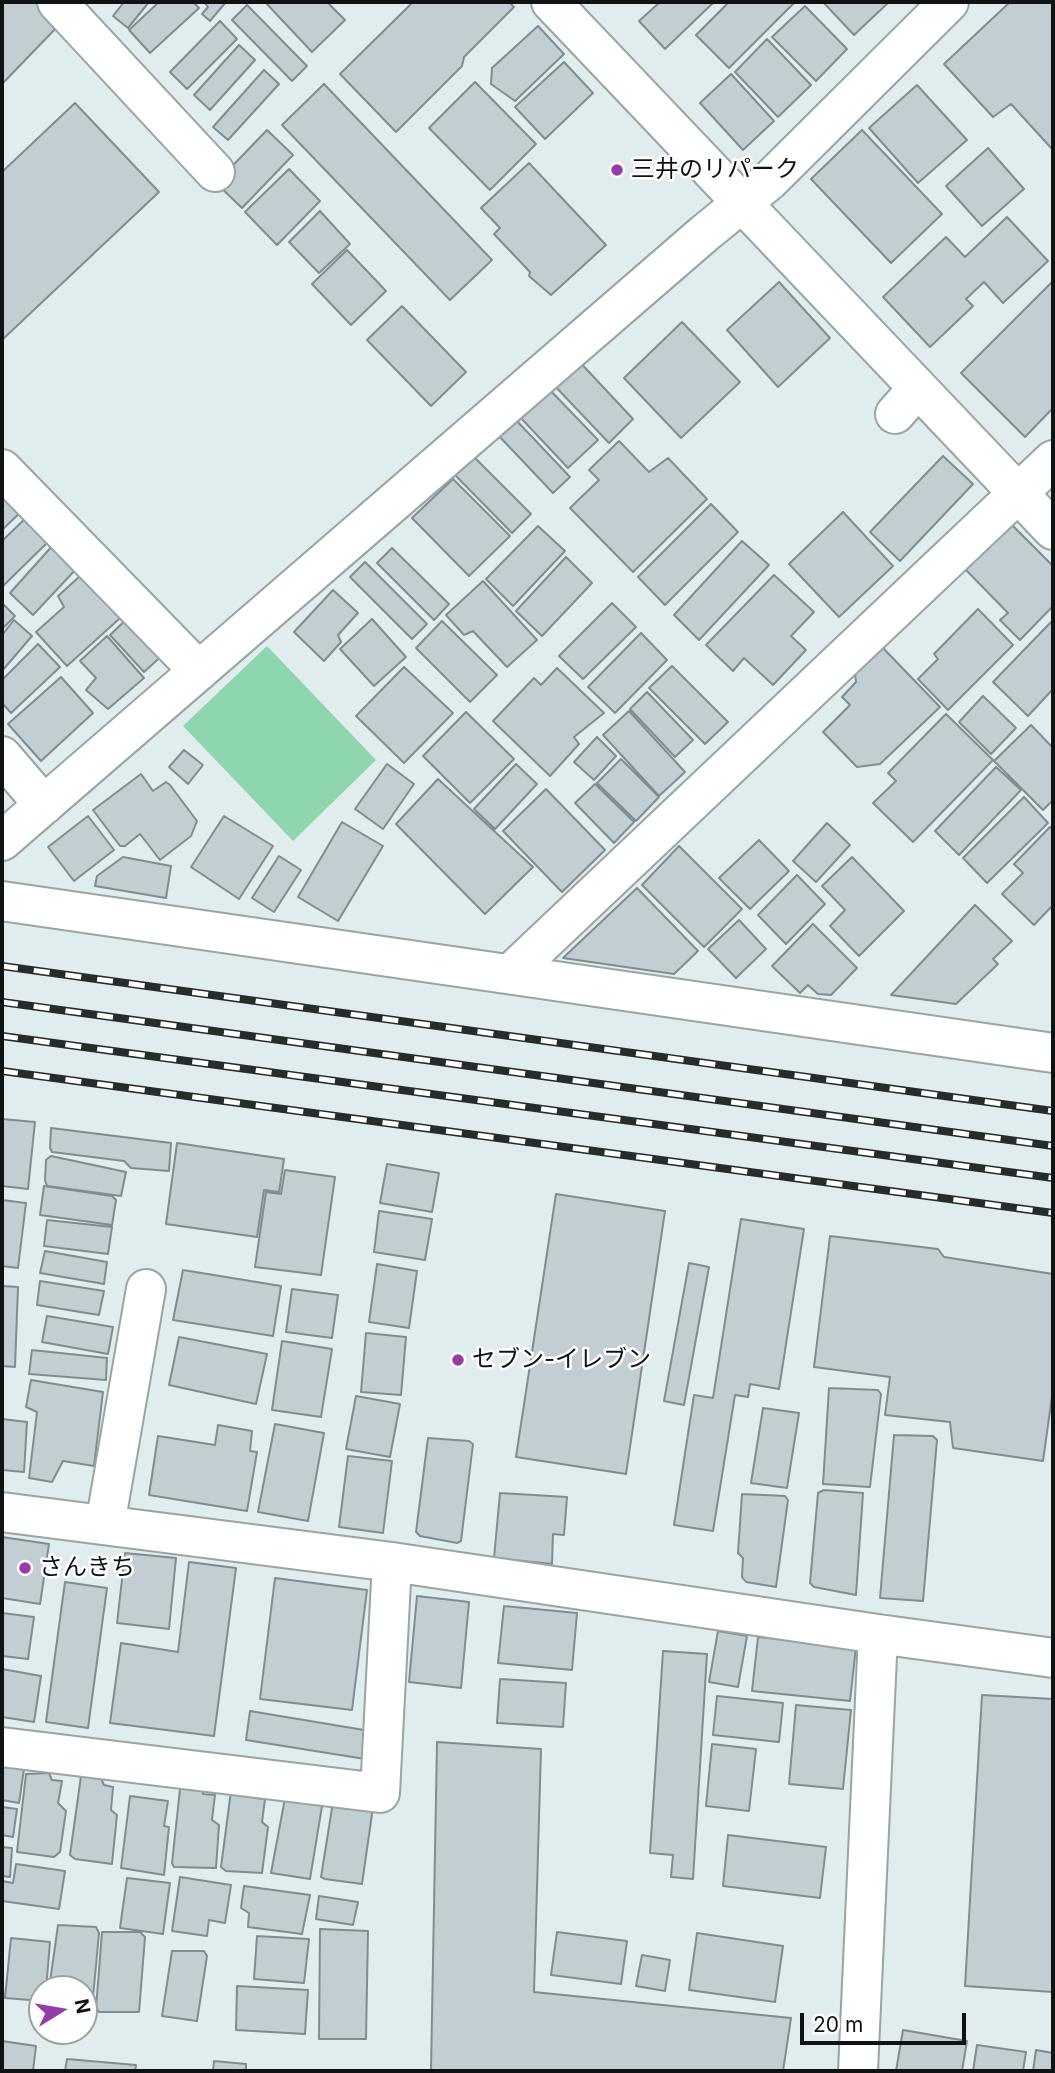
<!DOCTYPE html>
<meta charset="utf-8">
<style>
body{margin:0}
#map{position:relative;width:1055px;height:2073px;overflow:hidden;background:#e0eced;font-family:Inter,sans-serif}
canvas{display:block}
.frame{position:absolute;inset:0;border:4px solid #0f1314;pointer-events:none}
.north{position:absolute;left:28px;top:1975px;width:70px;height:70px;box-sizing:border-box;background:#fff;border:2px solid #9fa1a1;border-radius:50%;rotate:79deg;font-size:19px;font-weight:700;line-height:28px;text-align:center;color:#0f1314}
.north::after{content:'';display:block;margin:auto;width:24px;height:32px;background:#953ca8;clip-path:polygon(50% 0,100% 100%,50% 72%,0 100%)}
.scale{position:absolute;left:800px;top:2013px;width:166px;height:32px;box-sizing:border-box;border:4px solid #0f1314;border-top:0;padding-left:9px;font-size:21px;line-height:24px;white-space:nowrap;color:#0f1314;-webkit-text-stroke:5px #fff;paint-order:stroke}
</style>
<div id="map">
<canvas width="1055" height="2073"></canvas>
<div class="frame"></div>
<div class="north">N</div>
<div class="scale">20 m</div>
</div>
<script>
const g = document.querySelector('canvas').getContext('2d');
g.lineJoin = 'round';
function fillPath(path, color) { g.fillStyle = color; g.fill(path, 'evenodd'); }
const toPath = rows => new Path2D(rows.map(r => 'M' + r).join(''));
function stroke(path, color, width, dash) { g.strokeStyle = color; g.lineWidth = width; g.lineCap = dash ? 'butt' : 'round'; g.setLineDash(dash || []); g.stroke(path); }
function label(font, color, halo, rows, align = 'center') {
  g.font = font + ' Inter,"Noto Sans JP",sans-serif'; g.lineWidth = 5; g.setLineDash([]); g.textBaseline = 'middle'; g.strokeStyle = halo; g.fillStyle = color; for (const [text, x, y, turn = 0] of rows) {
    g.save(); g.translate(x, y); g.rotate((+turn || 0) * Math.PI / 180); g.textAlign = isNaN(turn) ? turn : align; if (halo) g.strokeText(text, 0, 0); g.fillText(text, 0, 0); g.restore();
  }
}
const green = toPath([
 [267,646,376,760,293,841,183,726]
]);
const building = toPath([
 [2,2,37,2,60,24,2,84,2,2],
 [124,2,149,2,128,28,113,16,124,2],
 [159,2,193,2,199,8,150,53,129,30,159,2],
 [204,2,226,2,210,21,202,14,208,7,204,2],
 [265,2,327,2,345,20,312,52,265,2],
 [413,2,509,2,514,7,464,57,462,66,396,132,340,74,413,2],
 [660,2,714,2,665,49,639,21,660,2],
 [729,2,795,2,729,68,696,35,729,2],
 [823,2,889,2,854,35,823,2],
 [1010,2,1053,2,1053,150,1011,104,993,117,944,64,1010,2],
 [247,5,307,66,292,81,232,20,247,5],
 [805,6,847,49,816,81,772,37,805,6],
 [220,21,237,39,187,89,170,72,220,21],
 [538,26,564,54,515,101,491,84,492,68,538,26],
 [767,39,811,85,778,117,735,72,767,39],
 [239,45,255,60,210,110,194,95,239,45],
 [564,62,593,93,545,139,515,107,564,62],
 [264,70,279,84,228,140,213,127,264,70],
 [731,74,774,121,743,150,700,103,731,74],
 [475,82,536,144,490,190,429,128,475,82],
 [324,84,492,260,450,300,282,125,324,84],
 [917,85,967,140,918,183,869,128,917,85],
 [75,103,159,192,2,340,2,172,75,103],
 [267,130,293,155,242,208,216,183,267,130],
 [862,130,942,214,891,263,811,179,862,130],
 [988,148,1024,189,982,226,946,186,988,148],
 [529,163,606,245,551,295,529,276,530,272,494,234,500,228,481,208,529,163],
 [289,169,320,201,277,245,245,212,289,169],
 [320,211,350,244,319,273,289,242,320,211],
 [1007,217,1048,261,1003,303,984,282,966,299,973,306,930,347,883,297,946,237,965,257,1007,217],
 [347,250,386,291,351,325,312,284,347,250],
 [1053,281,1053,408,1025,437,961,373,1053,281],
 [779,282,830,338,778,387,727,330,779,282],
 [402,306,466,372,431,406,367,340,402,306],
 [682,322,740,382,681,438,624,378,682,322],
 [576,358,633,419,609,443,551,382,576,358],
 [548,388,598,440,568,468,519,416,548,388],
 [515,419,570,477,553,493,498,435,515,419],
 [619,441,649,472,668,458,707,499,633,572,570,508,599,480,589,470,619,441],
 [943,456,973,484,900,561,870,532,943,456],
 [474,457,531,514,512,533,455,475,474,457],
 [453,479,510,536,469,576,412,518,453,479],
 [2,482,25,508,2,530,2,482],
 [711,504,738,532,665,605,638,577,711,504],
 [843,512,893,566,839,617,789,564,843,512],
 [30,514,53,537,2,587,2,541,30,514],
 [1011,524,1053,566,1053,606,1020,640,1000,620,1008,613,965,569,1011,524],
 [538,526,565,551,513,606,486,579,538,526],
 [742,541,769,565,699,640,674,615,742,541],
 [54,544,78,567,33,615,10,593,54,544],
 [392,548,449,604,434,620,377,563,392,548],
 [566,557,592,583,542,636,516,611,566,557],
 [365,562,427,624,412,639,350,577,365,562],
 [90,567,129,610,67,666,36,632,64,607,58,596,90,567],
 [774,575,814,612,791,636,806,650,773,685,744,658,733,671,706,645,774,575],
 [483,581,537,640,507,667,473,631,464,635,446,615,483,581],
 [333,590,358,613,338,635,341,642,324,661,294,632,333,590],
 [2,603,15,616,2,629,2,603],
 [612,603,636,627,583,679,559,656,612,603],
 [978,609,1013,645,948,710,918,679,938,659,934,654,978,609],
 [132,614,166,652,144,672,110,635,132,614],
 [372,619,406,657,374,686,340,649,372,619],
 [14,620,32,636,2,671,2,635,14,620],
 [1053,620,1053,689,1028,716,993,682,1053,620],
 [442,621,497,675,470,702,416,648,442,621],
 [641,633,667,660,615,713,588,687,641,633],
 [107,636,144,678,108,709,86,690,96,678,80,661,107,636],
 [38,644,60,667,11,713,2,703,2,680,38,644],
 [883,648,940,707,880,764,857,767,823,732,850,705,842,697,856,682,855,674,883,648],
 [672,666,728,722,705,744,649,688,672,666],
 [404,667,453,713,404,763,356,716,404,667],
 [557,668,604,713,574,737,579,744,550,776,493,721,534,678,541,685,557,668],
 [61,677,93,713,41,761,8,724,61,677],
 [647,692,693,740,675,757,630,709,647,692],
 [983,696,1016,728,991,754,959,722,983,696],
 [629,711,685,772,659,796,603,735,629,711],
 [466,712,514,759,470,803,423,756,466,712],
 [946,714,993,760,913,842,873,803,896,781,888,773,946,714],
 [1031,725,1053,748,1053,800,1043,810,994,761,1031,725],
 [597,737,616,756,594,780,574,762,597,737],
 [184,750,203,765,188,784,169,767,184,750],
 [621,759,659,797,636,821,597,783,621,759],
 [387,764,414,784,383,829,355,809,387,764],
 [516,764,537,784,495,829,474,809,516,764],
 [996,767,1021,790,959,855,935,831,996,767],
 [141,774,153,791,166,782,170,785,197,821,191,836,160,860,140,834,125,846,120,846,93,810,141,774],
 [438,779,533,867,485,914,396,824,438,779],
 [595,784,634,822,614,843,575,803,595,784],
 [546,789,605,850,562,892,503,831,546,789],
 [1024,797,1048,823,987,883,963,858,1024,797],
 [88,816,114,850,74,881,48,847,88,816],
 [224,816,273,846,239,899,191,867,224,816],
 [342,822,383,846,338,921,298,897,342,822],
 [827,823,850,845,816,882,793,861,827,823],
 [1050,827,1053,830,1053,905,1034,925,1002,894,1023,873,1014,864,1050,827],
 [759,840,789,871,750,909,719,878,759,840],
 [679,846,742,909,704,947,642,885,679,846],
 [279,856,301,870,274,912,252,898,279,856],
 [123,857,171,866,166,898,95,886,97,876,123,857],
 [852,857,904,911,859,956,830,926,845,910,822,886,852,857],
 [797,875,825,904,786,944,758,915,797,875],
 [637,888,698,951,674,974,563,958,637,888],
 [975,905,1012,941,993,959,998,964,956,1004,891,995,975,905],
 [739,920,766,949,736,978,708,949,739,920],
 [813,924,857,968,831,995,818,994,808,985,800,993,772,966,813,924],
 [2,1119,35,1122,28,1189,2,1186,2,1119],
 [51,1128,171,1143,169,1171,131,1168,124,1161,52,1152,50,1148,51,1128],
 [177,1143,284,1159,279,1192,264,1190,257,1237,166,1224,177,1143],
 [51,1156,126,1172,121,1196,47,1186,45,1180,46,1160,51,1156],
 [387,1164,439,1173,432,1212,380,1203,387,1164],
 [285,1170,335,1177,321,1275,255,1267,266,1192,281,1194,285,1170],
 [44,1186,112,1196,116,1200,112,1225,40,1215,44,1186],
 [556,1194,665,1211,626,1474,516,1457,556,1194],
 [2,1200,26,1203,18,1268,2,1266,2,1200],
 [379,1211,432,1219,425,1260,374,1252,379,1211],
 [741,1219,804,1229,779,1389,750,1384,748,1397,735,1395,713,1531,674,1525,694,1395,713,1398,741,1219],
 [47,1220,112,1227,108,1254,44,1246,47,1220],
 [830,1236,938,1249,944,1257,1053,1274,1053,1389,1043,1461,953,1448,950,1422,885,1415,890,1377,814,1367,830,1236],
 [45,1251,107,1262,104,1284,40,1273,45,1251],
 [689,1263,709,1267,684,1405,664,1401,689,1263],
 [377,1264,417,1271,409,1328,369,1322,377,1264],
 [183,1270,281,1286,273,1336,173,1320,183,1270],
 [40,1281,104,1291,99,1315,37,1305,40,1281],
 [2,1286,18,1287,15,1367,2,1366,2,1286],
 [292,1289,338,1295,332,1338,286,1332,292,1289],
 [47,1316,113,1327,108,1354,42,1342,47,1316],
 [366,1333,406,1337,401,1395,361,1392,366,1333],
 [179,1337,267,1354,256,1404,169,1385,179,1337],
 [282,1341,332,1349,321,1417,272,1410,282,1341],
 [32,1350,107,1358,106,1380,29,1374,32,1350],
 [31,1380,103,1392,94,1466,63,1461,52,1482,29,1478,37,1412,26,1407,31,1380],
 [829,1388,878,1390,881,1394,870,1487,823,1484,829,1388],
 [356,1396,400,1404,390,1457,346,1449,356,1396],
 [763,1408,799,1413,787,1488,751,1483,763,1408],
 [2,1419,27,1422,24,1472,2,1470,2,1419],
 [275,1424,324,1433,308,1521,258,1512,275,1424],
 [218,1425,252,1431,250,1451,257,1452,247,1511,149,1495,158,1436,215,1445,218,1425],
 [894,1435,933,1436,937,1440,923,1601,880,1598,894,1435],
 [428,1438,469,1441,473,1444,461,1541,457,1543,420,1536,416,1532,428,1438],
 [348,1456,392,1461,383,1533,339,1527,348,1456],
 [824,1490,863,1493,856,1595,814,1587,810,1583,818,1493,824,1490],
 [500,1493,567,1497,564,1535,553,1534,552,1564,494,1558,500,1493],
 [742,1494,785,1496,788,1500,776,1587,746,1582,742,1577,743,1558,738,1553,742,1494],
 [2,1537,49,1544,40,1604,2,1598,2,1537],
 [125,1553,176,1558,169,1629,117,1623,125,1553],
 [189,1562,236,1568,214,1736,110,1723,121,1643,178,1652,189,1562],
 [275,1578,367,1590,352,1710,260,1699,275,1578],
 [65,1582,107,1588,88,1728,46,1722,65,1582],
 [417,1596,469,1602,461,1688,409,1682,417,1596],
 [504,1606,577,1613,572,1670,498,1663,504,1606],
 [2,1613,34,1617,28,1659,2,1656,2,1613],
 [718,1631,747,1636,738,1687,709,1682,718,1631],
 [758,1637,856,1647,850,1701,752,1691,758,1637],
 [663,1651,707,1654,693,1879,671,1877,673,1855,650,1853,663,1651],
 [2,1669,41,1676,34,1722,2,1717,2,1669],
 [500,1679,566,1683,563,1727,497,1723,500,1679],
 [982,1695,1053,1699,1053,1992,965,1986,982,1695],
 [717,1696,783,1703,779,1742,713,1735,717,1696],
 [796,1705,851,1710,843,1789,789,1784,796,1705],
 [250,1711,370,1731,365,1759,246,1740,250,1711],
 [437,1742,541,1749,534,1992,791,2018,783,2071,431,2071,437,1742],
 [712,1744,756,1749,749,1811,706,1806,712,1744],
 [2,1766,24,1769,19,1803,2,1800,2,1766],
 [49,1773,52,1780,62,1781,58,1803,66,1811,60,1852,54,1857,17,1852,26,1774,49,1773],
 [81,1776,101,1778,104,1785,113,1787,111,1810,117,1815,112,1864,75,1859,70,1855,81,1776],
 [185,1785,202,1788,203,1794,215,1795,212,1820,219,1825,216,1868,174,1867,172,1863,180,1789,185,1785],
 [252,1790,255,1798,265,1799,262,1822,268,1827,262,1873,226,1871,221,1867,231,1791,252,1790],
 [286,1793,323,1800,310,1879,271,1873,286,1793],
 [130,1796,168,1801,164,1826,169,1827,164,1875,121,1868,130,1796],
 [333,1802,373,1807,362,1884,325,1879,321,1877,333,1802],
 [2,1807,17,1809,13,1837,2,1835,2,1807],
 [728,1835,826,1847,820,1898,723,1886,728,1835],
 [2,1847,12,1848,10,1877,2,1876,2,1847],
 [16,1864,65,1871,59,1909,2,1901,2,1881,13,1883,16,1864],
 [180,1877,231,1885,225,1923,209,1920,207,1936,172,1931,180,1877],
 [127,1878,170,1883,163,1934,120,1928,127,1878],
 [244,1886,310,1895,302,1934,248,1927,249,1913,241,1908,244,1886],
 [319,1896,358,1902,353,1925,316,1919,319,1896],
 [58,1925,96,1927,99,1933,92,2008,88,2012,84,2011,84,1989,49,1989,58,1925],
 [320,1929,368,1931,366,2039,319,2039,320,1929],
 [102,1932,140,1932,145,1937,139,2012,99,2012,96,2008,102,1932],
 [557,1932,627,1941,621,1984,551,1975,557,1932],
 [697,1933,783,1946,775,2002,689,1990,697,1933],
 [257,1936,309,1939,304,1983,254,1979,257,1936],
 [11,1938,50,1942,46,1989,42,1989,42,2001,5,1998,11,1938],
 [172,1951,204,1951,207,1956,197,2021,162,2016,172,1951],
 [642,1955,670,1960,665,1991,636,1986,642,1955],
 [237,1986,308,1990,305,2034,236,2030,237,1986],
 [903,2030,967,2041,962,2071,896,2071,903,2030],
 [2,2041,36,2046,33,2071,2,2071,2,2041],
 [977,2045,1026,2052,1023,2071,973,2071,977,2045],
 [1036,2050,1053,2053,1053,2071,1033,2071,1036,2050],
 [67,2059,136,2065,135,2071,65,2071,67,2059],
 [214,2061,246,2064,246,2071,213,2071,214,2061]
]);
const minor = toPath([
 [57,2,215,172],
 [551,2,1053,530],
 [895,414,918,388],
 [2,469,199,671],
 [2,756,44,805],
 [2,841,705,233,769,181,949,2],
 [2,901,1053,1053],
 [510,974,1053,460],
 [2,1512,392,1562,878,1634,1053,1658],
 [105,1525,146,1289],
 [2,1747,380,1793,392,1562],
 [858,2071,878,1634]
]);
const rail = toPath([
 [2,966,1053,1111],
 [2,1002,1053,1146],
 [2,1036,1053,1178],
 [2,1071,1053,1213]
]);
const markers = [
 [617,170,7,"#953ca8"],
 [458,1360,7,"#953ca8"],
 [25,1568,7,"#953ca8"]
];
const poiNames = [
 ["三井のリパーク",631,170],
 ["セブン-イレブン",472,1360],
 ["さんきち",39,1568]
];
fillPath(green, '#8ed7ac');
fillPath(building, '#c3ced2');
stroke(building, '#828c90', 2);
stroke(minor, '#99a4a5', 42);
stroke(minor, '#fff', 38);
stroke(rail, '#262b2c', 8);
stroke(rail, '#fff', 5, [16]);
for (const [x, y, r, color] of markers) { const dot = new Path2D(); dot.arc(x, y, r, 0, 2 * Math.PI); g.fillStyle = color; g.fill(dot); stroke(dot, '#fff', 2.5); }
label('24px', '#0f1314', '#fff', poiNames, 'left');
</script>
